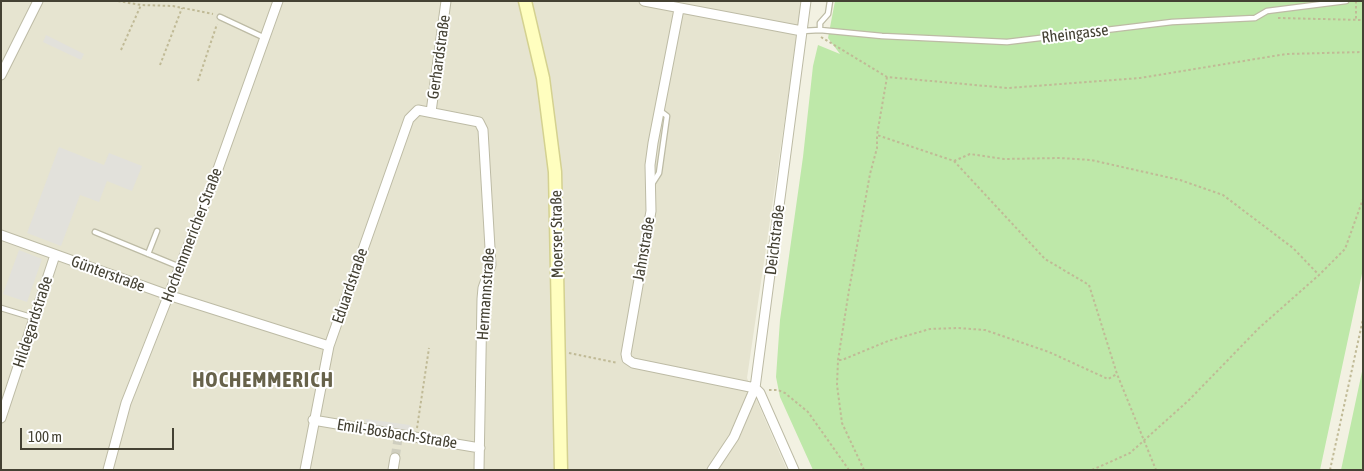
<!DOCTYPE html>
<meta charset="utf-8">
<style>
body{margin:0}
#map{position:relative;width:1364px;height:471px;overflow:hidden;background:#f2f1e2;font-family:"Asap Condensed",sans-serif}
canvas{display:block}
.frame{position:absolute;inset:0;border:2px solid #444133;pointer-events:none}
.scale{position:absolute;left:20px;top:428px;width:154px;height:22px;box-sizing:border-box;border:2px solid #444133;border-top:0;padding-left:6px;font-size:15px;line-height:18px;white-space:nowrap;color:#444133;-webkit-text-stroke:4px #fff;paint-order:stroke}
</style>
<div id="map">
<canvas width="1364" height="471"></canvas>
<div class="frame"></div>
<div class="scale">100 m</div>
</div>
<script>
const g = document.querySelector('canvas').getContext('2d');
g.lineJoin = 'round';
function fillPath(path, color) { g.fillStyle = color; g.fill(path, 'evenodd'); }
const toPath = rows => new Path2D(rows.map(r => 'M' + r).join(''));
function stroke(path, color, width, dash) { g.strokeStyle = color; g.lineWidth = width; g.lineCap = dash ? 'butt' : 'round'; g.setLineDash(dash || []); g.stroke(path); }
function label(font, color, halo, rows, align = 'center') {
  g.font = font + ' "Asap Condensed",sans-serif'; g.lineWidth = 4; g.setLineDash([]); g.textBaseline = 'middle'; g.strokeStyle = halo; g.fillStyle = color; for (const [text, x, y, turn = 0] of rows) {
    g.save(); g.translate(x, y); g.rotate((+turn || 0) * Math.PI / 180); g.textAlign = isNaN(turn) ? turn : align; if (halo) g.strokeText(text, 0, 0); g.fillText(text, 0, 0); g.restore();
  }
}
const residential = toPath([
 [1,1,802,1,747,378,787,470,1,470]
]);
const green = toPath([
 [835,1,1363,1,1363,269,1320,470,813,470,780,397,776,377,780,320,803,157,813,66,818,45,840,54,828,38],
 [1363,367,1363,470,1341,470]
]);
const parking = toPath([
 [46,35,84,54,81,60,43,42],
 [59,147,104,165,109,153,142,166,132,191,107,181,99,202,80,195,61,246,27,233],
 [19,250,42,259,27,302,3,294],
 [365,419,410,425,413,433,366,426]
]);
const streetTunnel = toPath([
 [395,458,398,439]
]);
const path = toPath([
 [118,1,141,5,173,6,213,14],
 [1356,1,1356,19],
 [1278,18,1363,20],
 [821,37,887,77,1008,88,1140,78,1286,54,1363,52],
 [121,50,141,5],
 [160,65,182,8],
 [887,77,877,135,954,161,1045,259,1089,285,1117,374,1156,470],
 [198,81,217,24],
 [954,161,970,154,1004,159,1060,158,1091,160,1180,180,1223,195,1293,248,1319,275],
 [569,353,618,363],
 [839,360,842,360,888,341,930,329,958,328,985,330,1049,352,1108,379,1117,374],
 [769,390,778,390,785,393,808,412,849,470],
 [417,428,429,348],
 [864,470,842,423,837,385,838,360,849,290,870,174,877,148,877,135],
 [1092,470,1130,453,1189,400,1259,328,1319,275,1345,249,1363,199],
 [1330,470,1363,319]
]);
const lane = toPath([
 [220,17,265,38],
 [820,30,820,23,828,14,830,1],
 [802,31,820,30,882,36,1007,42,1172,22,1255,18,1267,11,1346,1],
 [652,184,659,173,667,116,659,110],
 [95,232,180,267],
 [148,254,157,231],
 [1,308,34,318]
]);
const street = toPath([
 [644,1,802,31],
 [679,9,653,143,650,165,651,211,626,354,627,359,633,363,755,388,734,437,712,470],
 [1,75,38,1],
 [431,112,446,1],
 [1,235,168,295,329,346],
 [1,418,55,255],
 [313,420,480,448],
 [108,470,126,403,213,183,278,1],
 [305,470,329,346,409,119,418,110,479,122,483,130,491,265,483,288,482,299,479,470],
 [393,470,395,458],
 [794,470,760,393,755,388,806,1]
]);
const secondary = toPath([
 [525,1,543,78,555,172,561,470]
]);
const streetNames = [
 ["Rheingasse",1075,34,-7],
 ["Gerhardstraße",439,57,-82],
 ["Moerser Straße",557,234,-91],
 ["Hochemmericher Straße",192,235,-69],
 ["Deichstraße",775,240,-83],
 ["Jahnstraße",644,249,-80],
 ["Günterstraße",108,274,20],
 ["Eduardstraße",350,286,-71],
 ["Hermannstraße",486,294,-86],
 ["Hildegardstraße",33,322,-72],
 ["Emil-Bosbach-Straße",397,434,9]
];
const districtNames = [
 ["HOCHEMMERICH",263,380]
];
fillPath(residential, '#e6e4d0');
fillPath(green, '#bee8a9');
fillPath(parking, '#e2e1db');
stroke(streetTunnel, '#cfcebf', 9, [9, 4.5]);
stroke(lane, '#bdbba5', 7);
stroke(street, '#bdbba5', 11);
stroke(secondary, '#d4d190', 15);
stroke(path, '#c0ba96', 2, [2.5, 2.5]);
stroke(lane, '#fff', 4.5);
stroke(street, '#fff', 9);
stroke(secondary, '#fffebf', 12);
label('16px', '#444133', '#fff', streetNames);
g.letterSpacing = '1px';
label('bold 21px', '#67624a', '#fff', districtNames);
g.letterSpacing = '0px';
</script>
